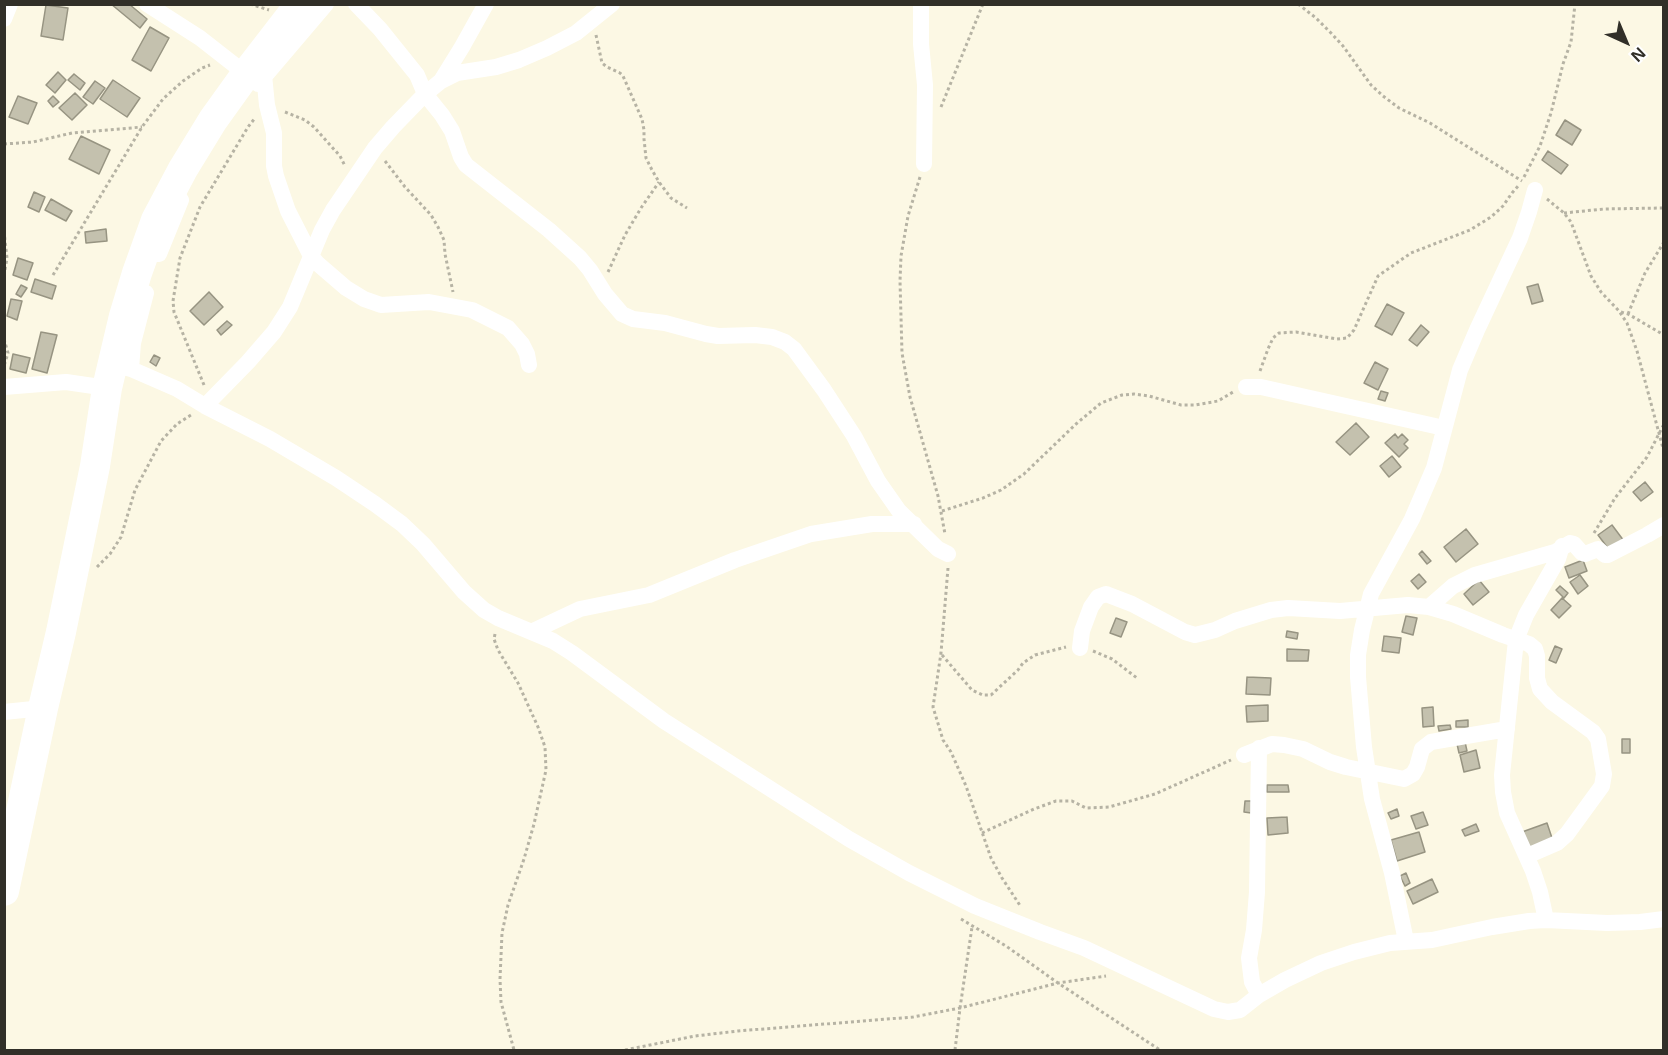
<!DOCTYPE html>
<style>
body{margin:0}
#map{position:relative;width:1668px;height:1055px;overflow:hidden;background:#fcf8e4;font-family:"Noto Sans",sans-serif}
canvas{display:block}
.frame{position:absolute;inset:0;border:6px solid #312f28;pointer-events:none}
.north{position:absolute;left:1596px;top:12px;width:60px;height:60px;-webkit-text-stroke:4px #fff;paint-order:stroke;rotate:136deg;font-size:16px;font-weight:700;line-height:24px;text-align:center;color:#312f28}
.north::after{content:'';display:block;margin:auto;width:21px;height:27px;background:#312f28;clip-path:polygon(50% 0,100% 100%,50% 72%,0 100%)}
</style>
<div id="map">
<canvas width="1668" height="1055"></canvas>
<div class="frame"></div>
<div class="north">N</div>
</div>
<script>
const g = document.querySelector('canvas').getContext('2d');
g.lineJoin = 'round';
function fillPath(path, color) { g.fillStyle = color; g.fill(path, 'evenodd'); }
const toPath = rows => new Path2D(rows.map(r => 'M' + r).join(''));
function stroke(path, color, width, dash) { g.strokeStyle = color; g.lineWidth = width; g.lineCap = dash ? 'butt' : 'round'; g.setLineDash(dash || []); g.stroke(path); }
const building = toPath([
 [111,4,129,4,147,19,140,28,111,4],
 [46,5,68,8,63,40,41,36,46,5],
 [150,27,169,38,151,71,132,60,150,27],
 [58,72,66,80,55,93,46,85,58,72],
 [74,74,85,83,80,90,68,80,74,74],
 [113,80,140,98,127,117,100,99,113,80],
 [95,81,105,88,93,104,83,97,95,81],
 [75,93,87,105,72,120,59,108,75,93],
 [18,96,37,103,28,124,9,117,18,96],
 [53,96,59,102,53,107,48,101,53,96],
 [1565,120,1581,130,1572,145,1556,135,1565,120],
 [81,136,110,150,99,174,69,159,81,136],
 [1548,151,1568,165,1561,174,1542,160,1548,151],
 [34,192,45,197,39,212,28,207,34,192],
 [51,199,72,211,66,221,45,210,51,199],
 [106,229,107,241,86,243,85,232,106,229],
 [18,258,33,263,27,280,13,275,18,258],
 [35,279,56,286,52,299,31,292,35,279],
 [1538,284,1543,301,1532,304,1527,287,1538,284],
 [21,285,27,288,21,297,16,294,21,285],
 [209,292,223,307,204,325,190,311,209,292],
 [11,299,22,301,17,320,7,316,11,299],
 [1387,304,1404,313,1392,335,1375,326,1387,304],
 [227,321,232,325,221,335,217,330,227,321],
 [1421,325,1429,332,1417,346,1409,340,1421,325],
 [41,332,57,335,47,373,32,369,41,332],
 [13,354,30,358,26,373,10,369,13,354],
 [154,355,160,358,156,366,150,362,154,355],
 [1375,362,1388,369,1378,390,1364,383,1375,362],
 [1381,391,1388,393,1385,401,1378,399,1381,391],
 [1356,423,1369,437,1350,455,1336,442,1356,423],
 [1395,434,1398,438,1402,434,1408,440,1404,444,1408,448,1399,457,1385,443,1395,434],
 [1392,456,1401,467,1389,477,1380,466,1392,456],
 [1645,482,1653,492,1641,501,1633,492,1645,482],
 [1612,525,1624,541,1610,551,1598,535,1612,525],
 [1466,529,1478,544,1456,562,1444,547,1466,529],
 [1422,551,1431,561,1427,564,1419,554,1422,551],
 [1583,560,1587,571,1569,578,1565,567,1583,560],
 [1419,574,1426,582,1418,589,1411,581,1419,574],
 [1580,575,1588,586,1578,594,1570,582,1580,575],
 [1479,580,1489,592,1473,605,1464,594,1479,580],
 [1560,586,1568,593,1564,598,1556,590,1560,586],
 [1562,598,1571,606,1559,618,1551,610,1562,598],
 [1406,616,1417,618,1413,635,1402,632,1406,616],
 [1116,618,1127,622,1121,637,1110,633,1116,618],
 [1287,631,1298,633,1297,639,1286,637,1287,631],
 [1384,636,1401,638,1399,653,1382,651,1384,636],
 [1555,646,1562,649,1556,663,1549,660,1555,646],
 [1287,649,1309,650,1308,661,1287,661,1287,649],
 [1247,677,1271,678,1270,695,1246,694,1247,677],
 [1268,705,1268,721,1247,722,1246,706,1268,705],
 [1433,707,1434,726,1423,727,1422,708,1433,707],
 [1468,720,1468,727,1456,727,1456,721,1468,720],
 [1450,725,1451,729,1439,731,1438,726,1450,725],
 [1622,739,1630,739,1630,753,1622,753,1622,739],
 [1465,742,1467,751,1459,753,1457,744,1465,742],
 [1476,750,1480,768,1464,772,1460,755,1476,750],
 [1267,785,1288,785,1289,792,1267,792,1267,785],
 [1245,801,1252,801,1251,813,1244,812,1245,801],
 [1397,809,1399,816,1391,819,1388,813,1397,809],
 [1423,812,1428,825,1416,829,1411,816,1423,812],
 [1287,817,1288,833,1268,835,1267,818,1287,817],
 [1547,823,1553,841,1529,850,1522,832,1547,823],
 [1476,824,1479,831,1465,836,1462,830,1476,824],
 [1419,832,1425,852,1397,861,1391,840,1419,832],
 [1406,873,1410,883,1405,886,1400,876,1406,873],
 [1432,879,1438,892,1413,904,1407,891,1432,879]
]);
const path = toPath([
 [250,4,269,10],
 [1298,4,1316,18,1331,33,1343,46,1371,85,1383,96,1399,108,1430,123,1522,181],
 [596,35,602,63,607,67,620,73,623,76,642,119,644,130,644,139,646,158,652,170,659,182,671,198,687,208],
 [941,107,983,4],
 [285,112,305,120,314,127,340,156,345,166],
 [4,144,33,142,72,133,142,127],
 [385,161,405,187,431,215,438,227,444,240,445,254,453,292],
 [920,177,908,216,901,256,900,281,902,353,910,397,938,496,945,534],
 [1524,177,1540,146,1551,113,1563,64,1571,42,1575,4],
 [1547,199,1564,213,1571,222,1591,276,1601,292,1619,311,1627,323,1637,351,1664,452],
 [1564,213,1604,209,1664,208],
 [4,231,7,258,4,276],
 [608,272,625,235,641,208,659,182],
 [53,275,142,127,163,99,183,81,202,68,210,65],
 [1621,312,1628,314,1664,335],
 [1628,314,1645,273,1664,242],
 [4,339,8,353,4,366],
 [1260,371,1268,349,1273,338,1279,333,1296,332,1337,339,1347,338,1354,330,1378,276,1411,253,1470,230,1491,217,1503,206,1512,193,1519,185],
 [204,385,174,312,173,301,180,258,200,207,248,127,255,118],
 [942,511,983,498,1001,490,1024,474,1076,424,1101,403,1122,395,1134,394,1149,396,1181,405,1195,405,1218,401,1233,392],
 [1594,533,1615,498,1647,457,1664,424],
 [97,567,110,554,121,537,135,490,161,441,177,424,191,415],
 [948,568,941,653,933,707,943,740,951,752,966,786,991,858,1002,878,1021,907],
 [495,634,494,639,498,650,518,683,538,727,545,747,546,770,534,824,524,859,508,905,502,933,500,979,501,1002,514,1050],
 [1093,651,1112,659,1137,678],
 [942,655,972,690,983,695,991,695,1018,670,1023,663,1035,655,1066,647],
 [982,833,1034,809,1056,801,1072,801,1086,808,1109,807,1155,794,1231,760],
 [961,919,1006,946,1058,983,1160,1050],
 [625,1050,695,1036,738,1031,913,1017,960,1008,1058,983,1106,976],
 [955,1050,960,1008,972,927]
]);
const street = toPath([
 [147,4,200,38,246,74],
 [356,4,380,29,417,75,425,94,442,115,452,131,461,157,466,165,549,230,580,258,590,270,605,294,622,314,633,319,665,323,706,334,718,336,755,335,772,337,785,342,794,349,824,390,854,436,878,481,899,511,938,549,948,554],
 [921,4,921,44,925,85,924,164],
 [4,19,10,4],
 [264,75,267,105,274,133,274,166,276,176,288,211,311,256,317,263,346,288,364,299,381,305,429,302,472,310,508,328,522,344,527,354,529,365],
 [441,81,462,47,486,4],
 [258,84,326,4],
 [159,254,181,200],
 [112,364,131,369,177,389,205,406,270,439,336,478,375,504,402,524,423,544,464,592,484,610,498,618,553,641,572,653,664,721,849,839,909,873,975,906,1040,932,1084,948,1214,1009,1228,1012,1240,1010,1259,995,1285,980,1321,963,1354,952,1390,943,1432,940,1492,927,1529,921,1546,920,1607,923,1640,922,1664,919],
 [131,369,133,343,146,293],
 [4,387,66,382,107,388],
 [1246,387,1261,387,1444,428],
 [205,406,248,362,274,332,290,307,322,230,333,210,375,148,393,127,425,94,441,81,457,73,496,67,519,60,547,48,576,33,612,4],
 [1429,607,1453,586,1475,575,1555,552,1570,543,1574,544,1582,553,1585,554,1598,549,1605,555,1608,555,1647,535,1664,525],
 [531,632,580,609,649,595,735,560,811,534,872,524,914,524],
 [1080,648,1082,631,1091,607,1098,597,1106,594,1132,604,1185,632,1195,635,1215,630,1235,621,1271,610,1288,608,1340,611,1408,605,1429,607,1453,614,1503,635,1529,644,1535,649,1537,656,1537,678,1540,689,1552,702,1593,732,1598,739,1604,774,1602,786,1567,834,1557,843,1527,856],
 [4,712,43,708],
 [1244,755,1272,744,1284,745,1303,749,1330,762,1346,767,1404,779,1413,774,1417,767,1422,749,1431,742,1507,729],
 [1546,920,1540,892,1533,871,1507,813,1503,792,1502,775,1516,640,1526,615,1558,559,1562,546],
 [1406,941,1392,873,1372,799,1364,747,1358,677,1358,655,1362,630,1371,594,1412,519,1434,468,1460,370,1477,330,1520,238,1529,212,1535,190],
 [1259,995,1252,982,1249,958,1254,930,1257,892,1259,748]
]);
const highway = toPath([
 [4,891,43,708,61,632,95,466,107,388,124,316,137,273,156,220,183,169,213,120,246,74,300,4]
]);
fillPath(building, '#c4c1ae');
stroke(building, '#979482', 1.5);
stroke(path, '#b6b3a4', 3, [3, 3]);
stroke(street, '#fff', 16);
stroke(highway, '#fff', 30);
</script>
